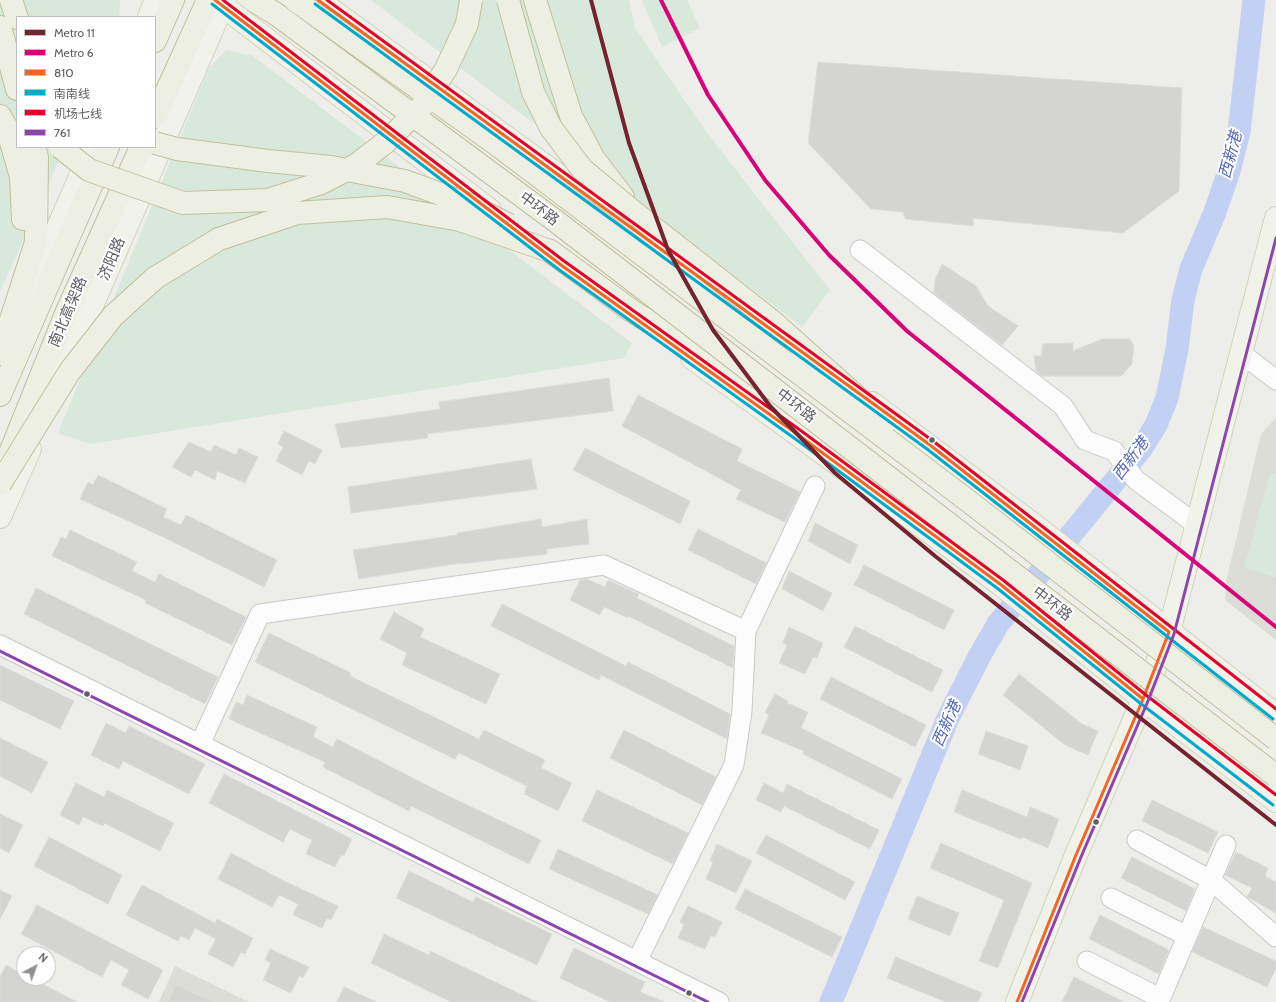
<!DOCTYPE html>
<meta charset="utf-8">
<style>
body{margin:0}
#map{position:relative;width:1276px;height:1002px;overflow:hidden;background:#edede9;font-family:Cabin,"Noto Sans SC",sans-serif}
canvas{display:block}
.legend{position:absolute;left:16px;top:16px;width:140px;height:132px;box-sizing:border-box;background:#fff;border:1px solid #bfbfc2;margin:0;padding:5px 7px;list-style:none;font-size:12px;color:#5f6066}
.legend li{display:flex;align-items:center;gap:8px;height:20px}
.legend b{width:20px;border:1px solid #bfbfc2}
.north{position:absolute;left:16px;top:946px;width:40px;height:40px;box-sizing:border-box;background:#fff;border:1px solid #bfbfc2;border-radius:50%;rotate:41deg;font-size:11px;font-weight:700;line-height:16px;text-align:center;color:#5f6066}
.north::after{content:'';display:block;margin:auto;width:14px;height:18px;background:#919194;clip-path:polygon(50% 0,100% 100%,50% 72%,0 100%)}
</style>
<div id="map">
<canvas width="1276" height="1002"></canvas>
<ul class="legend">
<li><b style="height:5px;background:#76232f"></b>Metro 11</li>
<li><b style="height:5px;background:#d9017a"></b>Metro 6</li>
<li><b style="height:5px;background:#f26522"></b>810</li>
<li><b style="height:5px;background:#00a9ce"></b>南南线</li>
<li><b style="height:5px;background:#e4002b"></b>机场七线</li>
<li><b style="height:5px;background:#8e44ad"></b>761</li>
</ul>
<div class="north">N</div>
</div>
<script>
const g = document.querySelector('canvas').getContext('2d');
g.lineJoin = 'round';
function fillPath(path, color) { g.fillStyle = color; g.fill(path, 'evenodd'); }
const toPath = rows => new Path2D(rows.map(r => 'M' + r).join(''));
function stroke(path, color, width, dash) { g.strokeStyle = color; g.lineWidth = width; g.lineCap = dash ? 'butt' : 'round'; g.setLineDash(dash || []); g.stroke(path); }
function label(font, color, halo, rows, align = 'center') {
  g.font = font + ' Cabin,"Noto Sans SC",sans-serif'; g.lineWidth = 4; g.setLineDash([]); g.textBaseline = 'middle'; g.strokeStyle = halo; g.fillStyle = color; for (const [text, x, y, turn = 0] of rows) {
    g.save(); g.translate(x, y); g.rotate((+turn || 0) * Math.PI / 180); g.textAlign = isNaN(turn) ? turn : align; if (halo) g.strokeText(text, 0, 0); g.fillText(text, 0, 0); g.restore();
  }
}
const education = toPath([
 [1276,418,1276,640,1226,601,1225,586,1261,434],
 [175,966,249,1002,159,1002]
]);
const green = toPath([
 [0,0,120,0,119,17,17,17,17,147,65,147,0,292],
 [371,0,629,0,635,28,707,133,830,290,802,327],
 [642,0,687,0,700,28,662,47],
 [226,50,253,56,632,343,624,358,90,444,58,433,209,68],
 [1270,473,1276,474,1276,577,1244,568]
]);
const river = toPath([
 [831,1002,948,718,980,655,998,624,1141,449,1156,425,1167,398,1177,349,1183,300,1191,269,1215,212,1229,171,1239,132,1254,0]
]);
const building = toPath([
 [818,62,1182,88,1179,191,1123,233,973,218,974,226,905,219,903,212,871,209,808,143,818,62],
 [942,264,976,286,988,306,1018,326,1002,345,934,293,935,280,942,264],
 [1102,339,1130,339,1134,346,1132,364,1121,376,1042,376,1036,371,1034,356,1041,356,1043,344,1073,343,1073,351,1102,339],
 [609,378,613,411,427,434,428,438,341,448,335,424,440,409,439,402,609,378],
 [638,395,742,449,737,461,800,492,785,522,736,499,741,490,622,426,638,395],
 [284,431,322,450,315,464,309,461,302,475,276,461,283,447,278,444,284,431],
 [189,442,211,452,214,445,236,455,239,448,258,457,245,483,217,471,215,480,195,470,191,477,172,467,189,442],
 [585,448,690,501,680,524,573,470,585,448],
 [531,459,537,489,351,513,348,487,531,459],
 [98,475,167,509,163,517,181,525,186,515,277,560,264,587,161,536,80,499,88,482,93,485,98,475],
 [541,519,542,527,587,519,589,544,547,549,547,554,460,564,460,563,359,579,353,550,457,535,457,533,541,519],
 [815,523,858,545,850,564,808,541,815,523],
 [698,529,766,563,756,584,688,550,698,529],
 [70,530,137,562,132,571,155,582,159,574,246,617,232,645,145,603,146,600,52,556,61,537,66,539,70,530],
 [864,565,954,610,944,630,854,585,864,565],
 [789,571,832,593,823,611,782,589,789,571],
 [587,579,605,587,608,580,639,594,637,598,734,646,733,668,628,616,628,618,604,607,600,615,570,600,580,580,587,579],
 [36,588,218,677,205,704,24,614,36,588],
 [502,604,626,666,628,662,730,714,727,739,601,675,599,680,491,626,502,604],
 [394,612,424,629,420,637,500,674,486,704,402,665,407,653,380,639,394,612],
 [855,626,943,670,932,692,844,647,855,626],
 [789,627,823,643,817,658,813,657,805,674,779,663,787,645,783,643,789,627],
 [269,633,351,673,350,676,479,739,484,730,545,760,541,768,572,783,558,811,524,794,527,786,459,753,455,759,255,662,269,633],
 [0,665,74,701,60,729,0,700,0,665],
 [1019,674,1082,724,1098,731,1088,755,1065,745,1003,695,1019,674],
 [831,677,926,725,915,747,820,699,831,677],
 [775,694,788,701,787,703,808,712,801,728,902,779,892,799,803,754,804,751,761,733,769,715,765,712,775,694],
 [247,695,317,727,313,737,333,747,337,739,438,791,541,840,529,864,411,806,409,811,323,767,325,762,229,719,236,702,243,705,247,695],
 [106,723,126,733,129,726,205,764,189,794,123,761,119,769,91,755,106,723],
 [624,730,716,777,702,805,610,758,624,730],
 [986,731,1028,746,1020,770,978,754,986,731],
 [0,738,48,762,32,793,0,776,0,738],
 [224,774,352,839,344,856,341,855,335,867,306,854,312,840,290,829,283,842,209,803,224,774],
 [76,783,104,797,107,790,174,823,160,851,104,823,103,826,83,817,79,825,60,815,76,783],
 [764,783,783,793,787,784,879,830,870,849,784,806,781,812,756,800,764,783],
 [597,790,688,833,673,864,582,821,597,790],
 [962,790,1027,817,1030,807,1059,819,1048,848,1022,837,1021,839,954,812,962,790],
 [1152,800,1218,832,1208,853,1142,821,1152,800],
 [0,814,23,825,9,853,0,848,0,814],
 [766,835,855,882,845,900,756,853,766,835],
 [49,837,122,875,108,904,34,866,49,837],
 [941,843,1032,883,998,968,979,961,1004,900,930,868,941,843],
 [717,844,752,861,736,893,706,879,713,862,710,861,717,844],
 [558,849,658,895,648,914,549,869,558,849],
 [1236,852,1268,868,1265,876,1276,882,1276,913,1247,897,1252,888,1225,875,1236,852],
 [231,853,286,882,338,906,331,920,327,918,322,928,293,915,298,904,279,895,272,907,218,879,231,853],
 [1132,857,1195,889,1186,911,1121,878,1132,857],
 [409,871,473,902,476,897,552,934,537,965,396,898,409,871],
 [142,885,215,923,217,919,253,938,245,954,241,952,233,967,208,954,216,939,195,928,189,940,181,936,178,941,126,915,142,885],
 [745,889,842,937,832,957,735,909,745,889],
 [0,890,12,896,0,919,0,890],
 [917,896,959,913,950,936,908,919,917,896],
 [37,905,163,970,148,999,121,985,129,970,111,960,102,977,21,934,37,905],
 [688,906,722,922,715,937,711,935,705,949,678,938,684,924,680,922,688,906],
 [1100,915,1169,950,1159,974,1089,939,1100,915],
 [1203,927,1276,961,1276,968,1267,987,1192,952,1203,927],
 [384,934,429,955,430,951,537,1002,451,1002,371,963,384,934],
 [574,948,645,982,640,992,664,1002,610,1002,560,978,574,948],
 [270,949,309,967,303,978,299,976,291,993,263,980,271,963,265,960,270,949],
 [896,957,982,993,978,1002,946,1002,887,978,896,957],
 [6,965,24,975,24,978,31,978,77,1002,0,1002,0,977,6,965],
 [1074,977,1124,1002,1062,1002,1074,977],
 [176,985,213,1002,168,1002,176,985],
 [344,987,376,1002,337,1002,344,987]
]);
const minor = toPath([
 [860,250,1063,406,1085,440,1114,451,1136,480,1197,525],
 [1241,353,1276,380],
 [0,645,719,1002],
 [200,744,260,614,604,565,746,631],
 [1137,840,1211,880,1276,937],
 [1111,898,1187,936],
 [637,961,734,765,742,711,746,631,815,486],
 [1087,961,1160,998],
 [1159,1002,1226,845]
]);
const major = toPath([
 [215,0,490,210],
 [318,0,716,290],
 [149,17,156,0],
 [25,303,93,147],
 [692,358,797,434,1000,584,1143,699,1276,801],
 [61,377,225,0],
 [872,403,1042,531,1276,715],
 [0,517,30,449],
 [1017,1002,1076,855,1143,699,1169,632,1276,218]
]);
const highway = toPath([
 [11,0,17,18],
 [535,0,571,116,594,159,623,197],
 [0,27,17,89],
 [155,41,173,0],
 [0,116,7,128,21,177,23,219],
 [155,117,208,0],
 [550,251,632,311,707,358,761,387],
 [0,354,36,242,37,157,34,147],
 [0,395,108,147],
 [6,463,67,311,141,147]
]);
const highwayBridge = toPath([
 [253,0,276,14,553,219,1276,776],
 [295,0,496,144,967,500,1276,739],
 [508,0,533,92,551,128,582,169,636,214,773,322,885,422],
 [155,143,177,149,268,161,331,167,405,181,470,205,509,225],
 [60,147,89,170,183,203,268,200,321,183,356,165,386,142,422,106,446,69,467,24,471,0],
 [0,484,70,371,113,316,155,278,219,239,297,213,387,207,460,220,550,251]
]);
const bus1 = toPath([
 [215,0,561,265,797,434,1000,584,1143,699],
 [318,0,930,445,1169,632,1143,699,1076,855,1017,1002]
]);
const bus2 = toPath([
 [212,4,558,269,794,438,997,588,1140,703,1273,805],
 [315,4,927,449,1273,719]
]);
const bus3 = toPath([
 [223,0,564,261,800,430,1003,580,1146,695,1276,795],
 [327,0,933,441,1276,709]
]);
const bus4 = toPath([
 [0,651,708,1002],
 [1022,1002,1081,857,1148,701,1174,634,1276,238]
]);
const metro1 = toPath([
 [591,0,629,143,668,250,713,330,770,406,835,473,935,556,1276,825]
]);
const metro2 = toPath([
 [661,0,708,95,765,180,829,255,907,331,1276,627]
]);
const markers = [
 [932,440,3.5,"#5f6066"],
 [87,694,3.5,"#5f6066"],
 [1096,822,3.5,"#5f6066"],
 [689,993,3.5,"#5f6066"]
];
const streetNames = [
 ["中环路",539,209,37],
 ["济阳路",112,259,-67],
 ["南北高架路",68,312,-67],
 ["中环路",796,406,38],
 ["中环路",1052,604,38]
];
const waterNames = [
 ["西新港",1231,155,-75],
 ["西新港",1131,459,-53],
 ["西新港",947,724,-66]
];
fillPath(education, '#ddddd8');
fillPath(green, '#d8e8db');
stroke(river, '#c2d0f3', 23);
fillPath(building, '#d4d4d2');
stroke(building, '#dcdcd8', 1);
stroke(minor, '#c9c9c9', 21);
stroke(major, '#d3d3b9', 24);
stroke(highway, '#c2c099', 24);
stroke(minor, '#fcfcfc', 19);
stroke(major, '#f1f2ea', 22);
stroke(highway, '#eeefe3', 22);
stroke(highwayBridge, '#c2c099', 24, []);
stroke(highwayBridge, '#eeefe3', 22);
stroke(bus1, '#f26522', 3);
stroke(bus2, '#00a9ce', 3);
stroke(bus3, '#e4002b', 3);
stroke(bus4, '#8e44ad', 3);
stroke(metro1, '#76232f', 4);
stroke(metro2, '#d9017a', 4);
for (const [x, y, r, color] of markers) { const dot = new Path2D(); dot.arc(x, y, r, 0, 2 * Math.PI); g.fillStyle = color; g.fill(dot); stroke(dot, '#fff', 1.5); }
label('15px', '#5f6066', '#fff', streetNames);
label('italic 16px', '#5369b9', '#fff', waterNames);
</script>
